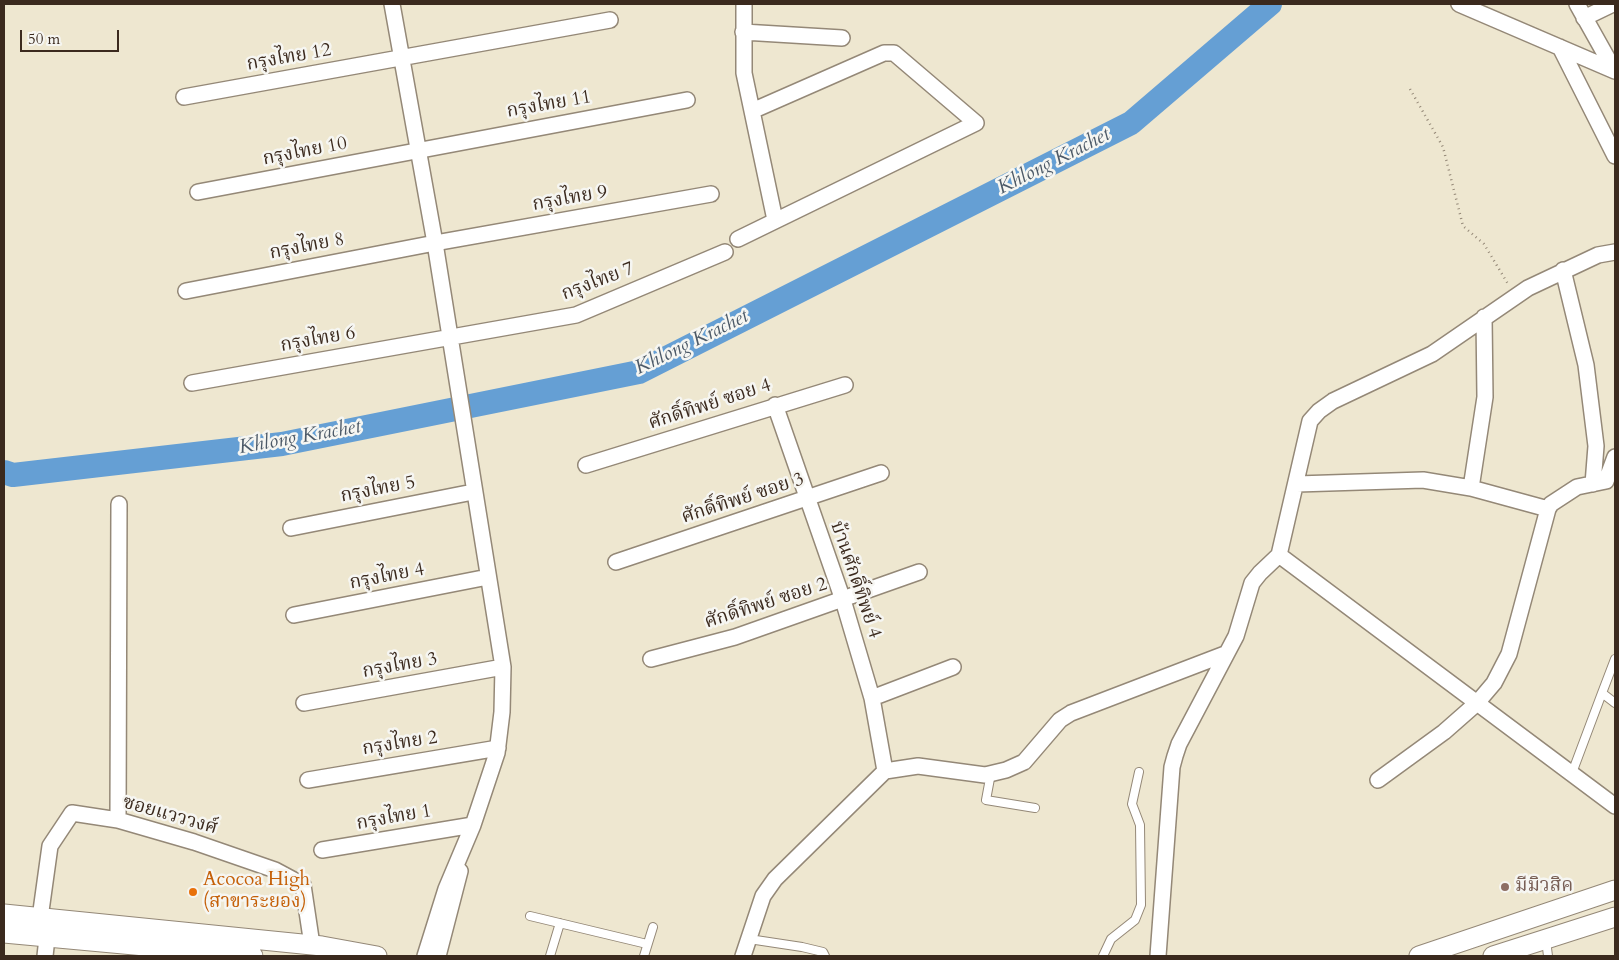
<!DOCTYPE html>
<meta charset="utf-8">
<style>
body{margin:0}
#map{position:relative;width:1619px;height:960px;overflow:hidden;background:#eee7d0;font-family:Cardo,serif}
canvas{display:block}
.frame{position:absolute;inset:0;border:5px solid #3b2a1e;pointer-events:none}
.scale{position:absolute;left:20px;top:30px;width:99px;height:22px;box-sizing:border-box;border:2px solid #3b2a1e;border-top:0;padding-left:6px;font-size:15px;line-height:18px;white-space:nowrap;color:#3b2a1e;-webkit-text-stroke:4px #f6f6f2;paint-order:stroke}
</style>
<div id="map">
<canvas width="1619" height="960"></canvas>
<div class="frame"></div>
<div class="scale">50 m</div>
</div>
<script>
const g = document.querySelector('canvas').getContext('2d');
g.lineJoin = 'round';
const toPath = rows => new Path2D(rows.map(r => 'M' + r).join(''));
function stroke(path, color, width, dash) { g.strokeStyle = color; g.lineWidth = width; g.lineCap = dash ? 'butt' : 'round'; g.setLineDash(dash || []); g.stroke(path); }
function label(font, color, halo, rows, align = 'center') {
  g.font = font + ' Cardo,"Noto Serif Thai",serif'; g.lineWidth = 5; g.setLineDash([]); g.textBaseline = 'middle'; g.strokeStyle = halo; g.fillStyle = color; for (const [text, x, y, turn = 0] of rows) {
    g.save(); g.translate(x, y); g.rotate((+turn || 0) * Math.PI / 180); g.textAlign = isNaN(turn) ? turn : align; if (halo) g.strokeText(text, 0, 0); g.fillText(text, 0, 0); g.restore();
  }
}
const river = toPath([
 [4,472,13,475,282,444,639,372,1131,123,1270,4]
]);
const path = toPath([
 [1410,89,1443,147,1463,226,1484,244,1508,284],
 [4,495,6,495]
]);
const service = toPath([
 [1615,659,1602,693,1615,703],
 [991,773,986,800,1035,808],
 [1572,773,1602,693],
 [530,916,647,944],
 [749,939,802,947,823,952,825,956],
 [1546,940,1548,956],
 [550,956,560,923],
 [644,956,653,927],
 [1103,956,1111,939,1135,920,1141,905,1140,825,1132,804,1139,772]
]);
const minor = toPath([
 [392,4,435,243,503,667,502,712,497,753,473,825,446,889,425,956],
 [744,4,744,73,775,220],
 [1459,4,1615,71],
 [1577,4,1614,70],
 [1584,18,1613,4],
 [743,32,842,38],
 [1560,47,1615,156],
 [184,97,610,20],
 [198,192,687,100],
 [738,239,976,123,894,53,884,53,752,111],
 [1563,270,1586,365,1596,446,1593,484],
 [186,291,435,243,711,194],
 [192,383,576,315,725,252],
 [775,405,843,600,872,698,885,771],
 [586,465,845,385],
 [1297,484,1423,480,1471,488,1548,509],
 [1471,488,1485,397,1484,317],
 [291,528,473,492],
 [1279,555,1615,806],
 [616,562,881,473],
 [294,615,488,577],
 [651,659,735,637,919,572],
 [872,698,953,667],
 [304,703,503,667],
 [308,780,498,748],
 [1378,780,1444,732,1477,703,1494,683,1509,654,1548,509,1551,504,1577,487,1606,481,1615,457],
 [118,820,119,504],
 [322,850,473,825],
 [40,918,50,846,72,813,118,820,194,842,275,870,303,885,312,945],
 [45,956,47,938],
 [438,956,460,871],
 [743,956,763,896,775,879,885,771,918,766,985,775,1006,770,1024,762,1060,720,1071,713,1225,654],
 [1158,956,1172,767,1175,756,1179,744,1236,636,1252,583,1260,573,1279,555,1310,421,1319,411,1333,401,1432,354,1528,288,1598,255,1615,252]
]);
const tertiary = toPath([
 [4,914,322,946,377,956],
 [4,933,253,956],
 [1419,956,1615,890],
 [1493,956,1615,917]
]);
const markers = [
 [1505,887,5,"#8d6e63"],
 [193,892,5,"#e8710a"]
];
const streetNames = [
 ["กรุงไทย 12",289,58,-10],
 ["กรุงไทย 11",549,105,-10],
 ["กรุงไทย 10",305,152,-11],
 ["กรุงไทย 9",570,199,-10],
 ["กรุงไทย 8",307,247,-11],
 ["กรุงไทย 7",598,282,-21],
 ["กรุงไทย 6",318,340,-10],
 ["ศักดิ์ทิพย์ ซอย 4",710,405,-18],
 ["กรุงไทย 5",378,490,-11],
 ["ศักดิ์ทิพย์ ซอย 3",743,499,-18],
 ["กรุงไทย 4",387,577,-11],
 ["บ้านศักดิ์ทิพย์ 4",855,580,71],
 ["ศักดิ์ทิพย์ ซอย 2",766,604,-18],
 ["กรุงไทย 3",400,666,-10],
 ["กรุงไทย 2",400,744,-9],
 ["ซอยแวววงศ์",170,816,16],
 ["กรุงไทย 1",394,818,-10]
];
const foodNames = [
 ["Acocoa High",203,881],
 ["(สาขาระยอง)",203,903]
];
const educationNames = [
 ["มีมิวสิค",1515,887]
];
const waterNames = [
 ["Khlong Krachet",1054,162,-27],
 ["Khlong Krachet",692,343,-26],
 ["Khlong Krachet",300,438,-10]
];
stroke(river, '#659fd4', 24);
stroke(service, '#948877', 10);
stroke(minor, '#948877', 18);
stroke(tertiary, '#948877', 21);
stroke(path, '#948877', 2.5, [1, 4]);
stroke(service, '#fff', 8);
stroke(minor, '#fff', 15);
stroke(tertiary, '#fff', 19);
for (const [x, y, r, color] of markers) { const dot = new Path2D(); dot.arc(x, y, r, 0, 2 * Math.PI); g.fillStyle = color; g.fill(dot); stroke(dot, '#f6f6f2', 2); }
label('19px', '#3b2a1e', '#f6f6f2', streetNames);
label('19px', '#c56008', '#f6f6f2', foodNames, 'left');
label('19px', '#785e54', '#f6f6f2', educationNames, 'left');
label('italic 20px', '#4c5967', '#f6f6f2', waterNames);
</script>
